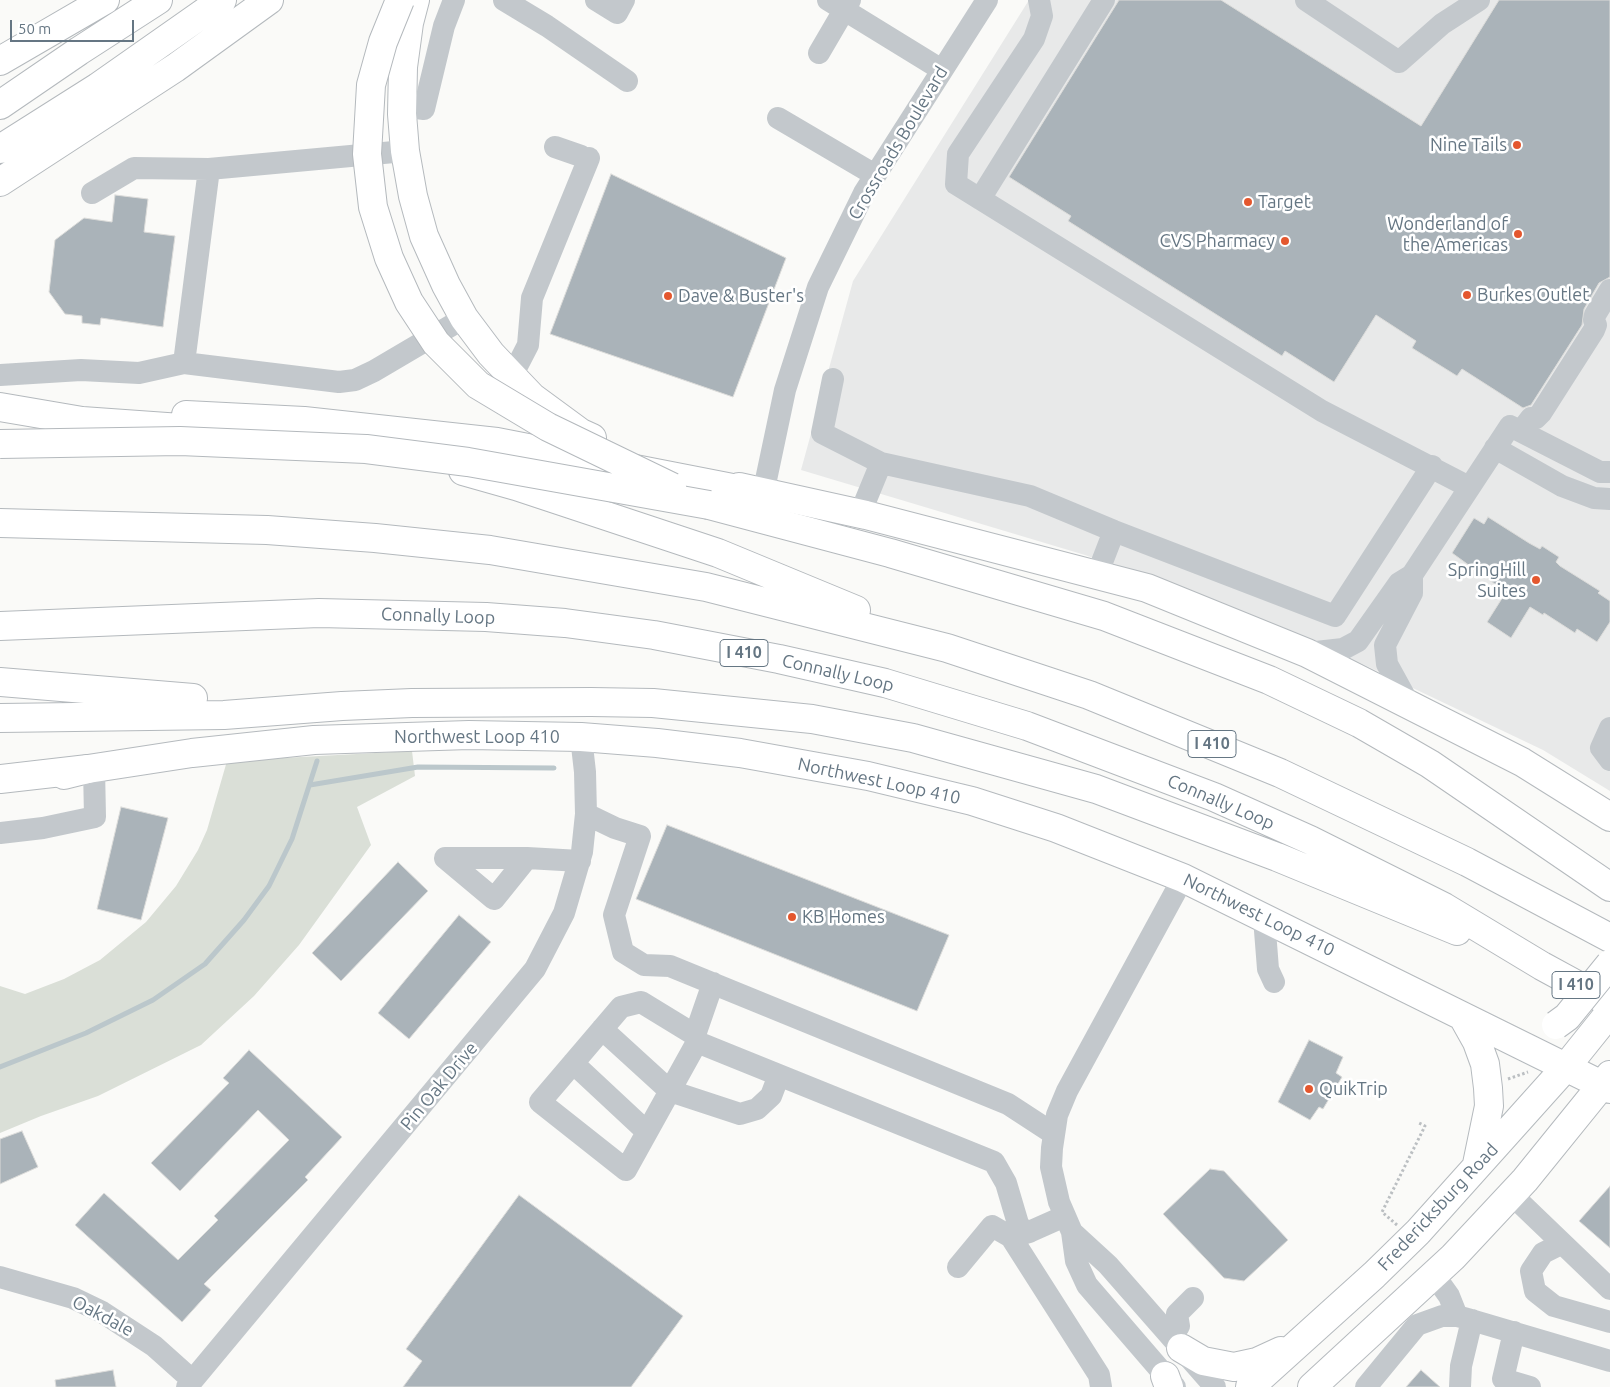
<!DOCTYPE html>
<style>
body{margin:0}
#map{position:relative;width:1610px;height:1387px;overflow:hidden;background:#fafaf8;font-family:Ubuntu,sans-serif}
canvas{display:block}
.scale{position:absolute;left:10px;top:20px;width:124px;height:22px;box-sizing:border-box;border:2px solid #657683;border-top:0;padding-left:6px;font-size:15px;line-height:18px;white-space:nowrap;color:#657683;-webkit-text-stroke:4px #fff;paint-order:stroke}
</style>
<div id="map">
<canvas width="1610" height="1387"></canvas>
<div class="scale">50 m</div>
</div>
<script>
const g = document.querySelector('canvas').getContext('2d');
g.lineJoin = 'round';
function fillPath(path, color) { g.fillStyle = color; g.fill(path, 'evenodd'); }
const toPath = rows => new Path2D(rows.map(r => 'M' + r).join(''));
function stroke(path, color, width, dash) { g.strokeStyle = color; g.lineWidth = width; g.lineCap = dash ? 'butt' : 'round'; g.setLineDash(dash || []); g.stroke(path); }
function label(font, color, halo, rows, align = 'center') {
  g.font = font + ' Ubuntu,sans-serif'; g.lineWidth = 5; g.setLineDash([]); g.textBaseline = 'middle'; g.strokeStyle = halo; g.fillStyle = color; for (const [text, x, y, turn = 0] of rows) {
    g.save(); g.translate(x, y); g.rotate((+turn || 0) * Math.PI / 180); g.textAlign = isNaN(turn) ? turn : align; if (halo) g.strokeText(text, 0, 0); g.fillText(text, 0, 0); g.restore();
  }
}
const built = toPath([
 [1029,0,1610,0,1610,791,1543,750,1312,640,1085,555,801,470,853,281]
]);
const green = toPath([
 [412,751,415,776,357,807,371,845,299,945,254,996,201,1045,98,1096,41,1116,0,1133,0,986,25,994,64,979,100,960,146,922,176,886,198,850,207,830,227,761]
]);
const stream = toPath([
 [310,785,418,767,554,768],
 [0,1067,86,1033,153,1000,205,964,244,920,269,886,292,839,317,761]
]);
const building = toPath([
 [1119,0,1221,0,1421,126,1499,0,1610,0,1610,277,1599,283,1584,309,1582,325,1531,405,1523,408,1462,369,1457,376,1412,348,1416,341,1376,315,1334,382,1285,351,1282,356,1068,221,1071,216,1009,177,1119,0],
 [611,174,786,258,733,397,550,334,611,174],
 [115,195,148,199,144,232,175,236,163,327,101,318,100,325,82,323,82,316,65,314,49,292,55,240,84,218,112,222,115,195],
 [1488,517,1529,543,1540,549,1542,546,1559,557,1556,562,1560,566,1600,591,1598,593,1610,601,1610,622,1597,642,1577,629,1575,633,1544,613,1543,615,1530,607,1511,638,1487,622,1506,592,1452,553,1474,518,1484,524,1488,517],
 [121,807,168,818,141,920,97,909,121,807],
 [667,825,949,935,917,1011,636,899,667,825],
 [398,862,428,891,341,981,312,953,398,862],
 [459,915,491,942,409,1039,378,1013,459,915],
 [1309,1040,1343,1057,1336,1073,1342,1077,1323,1109,1319,1107,1310,1120,1278,1102,1309,1040],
 [249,1050,342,1137,305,1177,308,1180,204,1284,211,1290,182,1322,75,1225,104,1193,178,1260,218,1220,214,1216,289,1140,258,1110,180,1191,151,1163,229,1083,223,1078,249,1050],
 [22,1131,38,1167,0,1184,0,1139,22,1131],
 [1210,1169,1224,1171,1288,1240,1244,1281,1224,1278,1163,1214,1210,1169],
 [1610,1186,1610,1248,1579,1221,1610,1186],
 [519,1195,683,1316,631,1387,403,1387,422,1361,406,1349,519,1195],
 [113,1370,116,1387,56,1387,55,1380,113,1370],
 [1421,1370,1440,1387,1406,1387,1421,1370]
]);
const path = toPath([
 [1508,1079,1528,1072],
 [1397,1225,1382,1212,1425,1126,1417,1122]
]);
const minor = toPath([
 [504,0,547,26,627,81],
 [596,0,617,13,624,0],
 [828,0,942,70],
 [1039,0,1042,16,1034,39,958,154,956,184,1322,411,1469,487],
 [1306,0,1399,62,1442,24,1479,0],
 [819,53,850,0],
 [402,106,424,109,444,26,454,0],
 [778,118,875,175],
 [555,147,581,156],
 [92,193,134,168,209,169,405,151],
 [980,199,1104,0],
 [184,363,209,169],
 [0,375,81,370,139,373,184,363,339,382,355,380,374,371,464,318],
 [512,376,528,345,532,298,589,158],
 [833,379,822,433,881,463,1030,496,1114,531,1335,616,1432,466],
 [1521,431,1531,418,1536,418,1541,413,1594,330,1596,325,1594,320,1595,315,1610,290],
 [1495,448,1562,486,1594,498,1610,499],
 [763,494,785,390,818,287,864,193,987,0],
 [860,514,881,463],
 [1097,575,1114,531],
 [1307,653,1343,649,1358,641,1399,583,1412,575,1510,426,1600,472,1610,472],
 [1409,704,1387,664,1385,645,1412,593,1412,575],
 [1610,728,1601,748,1610,760],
 [586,814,615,828,640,836,614,915,623,952,644,965,670,966,1008,1104,1054,1134],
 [0,833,43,828,95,817,94,768],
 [527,858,494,899,445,858,527,858,580,861],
 [1264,918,1268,969,1274,982],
 [713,983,695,1035,641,1002,621,1007,540,1102,626,1170,697,1042,994,1162,1006,1183,1019,1227,1029,1232],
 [602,1029,670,1091,740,1114,757,1109,771,1096,779,1075],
 [573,1063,647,1132],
 [1512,1195,1610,1289],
 [1072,1232,1108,1265,1215,1387],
 [1014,1236,1029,1232,1065,1216],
 [1561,1244,1543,1253,1531,1271,1535,1291,1554,1306,1610,1322],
 [958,1267,992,1226,1011,1237,1099,1375,1101,1387],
 [1434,1275,1449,1296,1457,1316],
 [0,1277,73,1298,102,1312,154,1346,192,1380],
 [1179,1326,1177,1314,1193,1298],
 [1514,1332,1503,1379,1530,1387],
 [187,1387,535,969,564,913,582,852,586,814,585,772,581,737],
 [1175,1387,1087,1285,1076,1261,1072,1232,1059,1202,1051,1167,1052,1148,1057,1115,1067,1091,1183,878],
 [1366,1387,1417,1325,1442,1316,1457,1316,1468,1319,1610,1361],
 [1460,1387,1461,1366,1472,1320]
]);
const major = toPath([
 [415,0,409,23,403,67,402,114,405,151,413,196,424,236,446,285,464,318,491,354,532,397,581,433,592,438],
 [739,487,866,515,1147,588,1307,653,1522,762,1610,817],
 [64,775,88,769,192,753,314,740,469,735,581,737,657,743,740,753,868,776,972,801,1056,828,1183,878,1610,1089],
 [1463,1017,1477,1042,1485,1064,1488,1088,1489,1106,1477,1164],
 [1181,1348,1203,1361,1234,1367,1257,1362,1281,1351],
 [1165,1376,1169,1387],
 [1250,1387,1374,1275,1418,1232,1566,1067,1610,1012],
 [1312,1387,1453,1257,1525,1180,1610,1075]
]);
const highway = toPath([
 [0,61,105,0],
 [0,105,79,51,158,0],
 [0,149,98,87,222,0],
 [0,182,175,68,269,0],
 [0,407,82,421,209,430],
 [186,415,304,421,497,442,763,494],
 [463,471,516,486,718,553,856,610],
 [709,505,890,553,1104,616,1269,680,1359,723,1430,764,1610,887],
 [0,523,267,530,375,538,490,550,706,587,947,648,1089,695,1280,773,1467,862,1610,938],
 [0,626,319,613,486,617,565,623,654,635,779,659,885,683,1027,726,1214,797,1310,840,1444,907,1542,966,1610,1003],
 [0,682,193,698],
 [0,718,224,715,342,706,412,703,591,702,653,703,812,719,913,738,1096,789,1277,857,1457,931],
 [0,779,88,769]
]);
const majorBridge = toPath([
 [1556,1025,1567,1017,1610,964]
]);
const highwayBridge = toPath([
 [400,0,383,42,371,85,367,154,373,207,389,258,409,302,436,343,478,385,548,427,672,487],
 [0,444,180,441,366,449,468,462,709,505]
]);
const markers = [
 [1517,145,5,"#e4572e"],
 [1248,202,5,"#e4572e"],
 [1518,234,5,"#e4572e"],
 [1285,241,5,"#e4572e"],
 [1467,295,5,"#e4572e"],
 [668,296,5,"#e4572e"],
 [1536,580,5,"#e4572e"],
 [792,917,5,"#e4572e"],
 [1309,1089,5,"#e4572e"]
];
const shields = [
 [744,653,48],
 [1212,744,48],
 [1576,985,48]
];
const shieldNames = [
 ["I 410",744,653],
 ["I 410",1212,744],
 ["I 410",1576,985]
];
const streetNames = [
 ["Crossroads Boulevard",898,143,-59],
 ["Connally Loop",438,616,2],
 ["Connally Loop",838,673,13],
 ["Northwest Loop 410",477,737],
 ["Northwest Loop 410",879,781,12],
 ["Connally Loop",1221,802,23],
 ["Northwest Loop 410",1259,915,26],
 ["Pin Oak Drive",439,1086,-50],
 ["Fredericksburg Road",1438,1207,-47],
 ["Oakdale",103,1316,28]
];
const poiNames = [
 ["Nine Tails",1507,145,"right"],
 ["Target",1258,202],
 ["Wonderland of",1508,224,"right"],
 ["the Americas",1508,245,"right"],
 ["CVS Pharmacy",1275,241,"right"],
 ["Burkes Outlet",1477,295],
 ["Dave & Buster's",678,296],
 ["SpringHill",1526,570,"right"],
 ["Suites",1526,591,"right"],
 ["KB Homes",802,917],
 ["QuikTrip",1319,1089]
];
fillPath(built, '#e8e9e9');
fillPath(green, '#dadfd7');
stroke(stream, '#bbc7cb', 5);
fillPath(building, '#aab3b9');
stroke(building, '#dcdcda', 1);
stroke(major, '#b5babe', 30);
stroke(highway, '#b4b9bd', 30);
stroke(path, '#bbbfc2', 3, [2.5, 2.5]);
stroke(minor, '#c3c8cc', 22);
stroke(major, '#fff', 28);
stroke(highway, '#fff', 28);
stroke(majorBridge, '#b5babe', 30, []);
stroke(highwayBridge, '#b4b9bd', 30, []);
stroke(majorBridge, '#fff', 28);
stroke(highwayBridge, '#fff', 28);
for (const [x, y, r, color] of markers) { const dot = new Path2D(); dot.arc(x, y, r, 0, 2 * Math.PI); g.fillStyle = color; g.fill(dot); stroke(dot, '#fff', 2); }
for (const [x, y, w] of shields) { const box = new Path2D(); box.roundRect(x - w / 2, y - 13.5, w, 27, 4); g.fillStyle = '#fff'; g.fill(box); stroke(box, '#657683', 1); }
label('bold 16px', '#657683', null, shieldNames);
label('18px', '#657683', '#fff', streetNames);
label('18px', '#657683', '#fff', poiNames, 'left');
</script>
